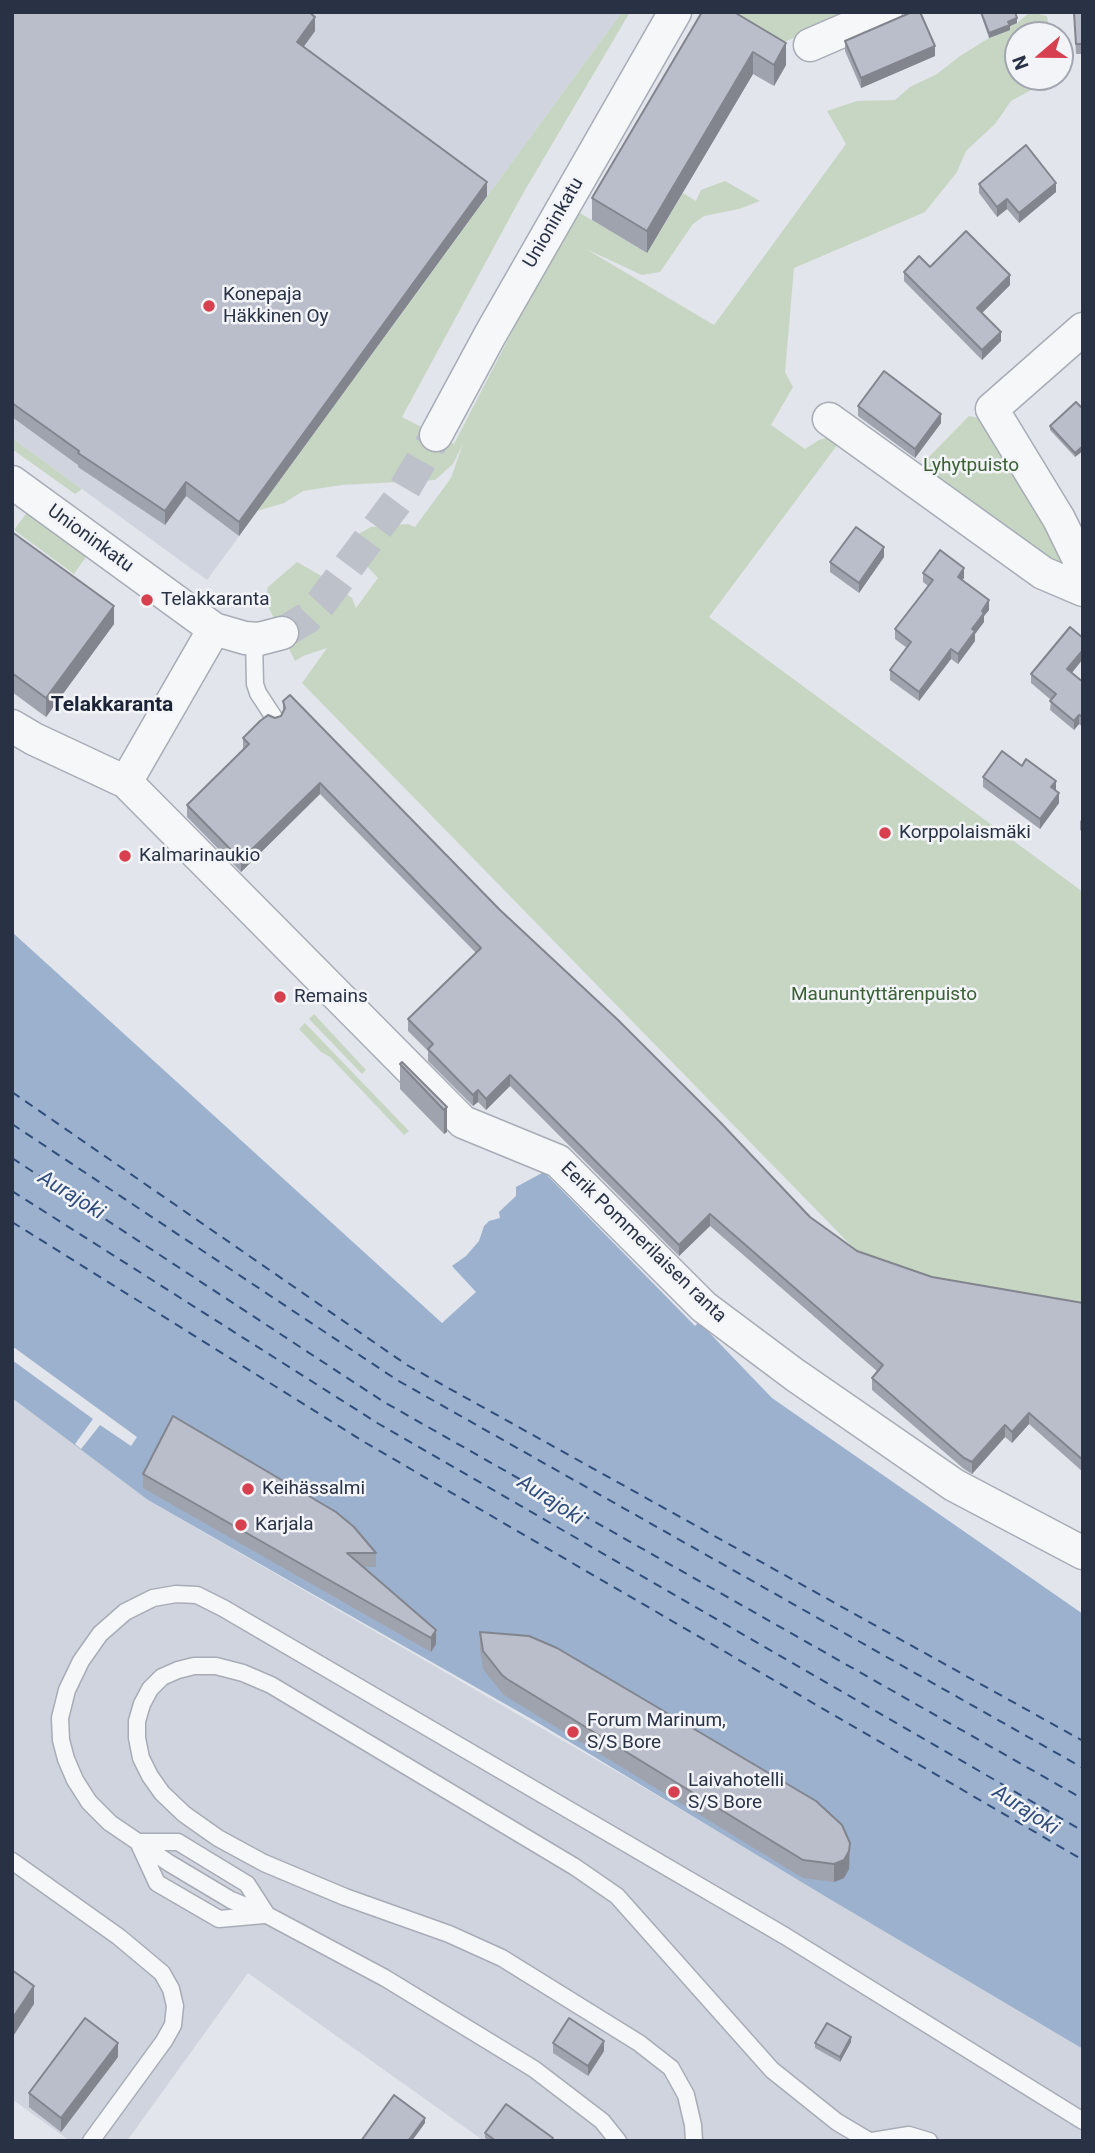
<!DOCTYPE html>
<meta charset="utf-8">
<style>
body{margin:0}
#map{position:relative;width:1095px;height:2153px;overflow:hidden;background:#e2e5eb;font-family:Roboto,sans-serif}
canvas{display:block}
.frame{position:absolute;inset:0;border:14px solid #293245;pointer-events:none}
.north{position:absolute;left:1004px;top:21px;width:70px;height:70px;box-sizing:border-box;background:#f2f4f8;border:2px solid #a2a6b0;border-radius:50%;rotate:250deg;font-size:19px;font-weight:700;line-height:28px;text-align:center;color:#293245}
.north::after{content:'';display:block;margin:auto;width:24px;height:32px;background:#d7414f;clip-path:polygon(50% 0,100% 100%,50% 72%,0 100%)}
</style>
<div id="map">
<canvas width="1095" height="2153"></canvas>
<div class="frame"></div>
<div class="north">N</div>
</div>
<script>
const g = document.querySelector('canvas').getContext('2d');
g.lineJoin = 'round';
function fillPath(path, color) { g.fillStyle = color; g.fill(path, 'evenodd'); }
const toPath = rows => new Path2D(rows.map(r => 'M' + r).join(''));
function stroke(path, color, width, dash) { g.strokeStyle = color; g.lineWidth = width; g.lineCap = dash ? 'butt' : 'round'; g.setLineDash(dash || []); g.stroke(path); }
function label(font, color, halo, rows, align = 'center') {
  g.font = font + ' Roboto,sans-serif'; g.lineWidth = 5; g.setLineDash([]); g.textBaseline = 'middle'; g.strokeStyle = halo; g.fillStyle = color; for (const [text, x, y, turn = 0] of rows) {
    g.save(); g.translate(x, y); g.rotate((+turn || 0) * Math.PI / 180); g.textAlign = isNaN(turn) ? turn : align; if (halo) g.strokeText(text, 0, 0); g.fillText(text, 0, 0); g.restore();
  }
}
const built = toPath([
 [12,12,622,12,207,580,12,438],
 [12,1398,148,1500,631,1780,1083,2049,1083,2141,484,2141,248,1973,127,2141,70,2141,12,2099]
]);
const green = toPath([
 [622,12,630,12,521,197,402,417,454,444,575,210,647,253,683,193,696,201,701,190,725,181,760,201,739,209,704,216,693,224,660,272,642,275,586,249,714,325,846,144,827,111,857,101,895,100,910,87,937,74,960,56,989,38,1009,30,1008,27,1017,23,1030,12,1047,16,1050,35,1018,35,1018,77,1042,77,1031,90,1011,101,995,124,966,151,957,172,925,212,794,268,785,372,793,387,771,425,805,449,819,440,829,437,838,444,709,617,1083,892,1083,1303,874,1269,302,683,327,648,303,656,295,661,265,600,268,587,297,562,325,578,352,598,356,608,378,578,351,549,353,537,371,527,408,524,415,527,451,478,463,444,453,464,435,480,342,485,303,491,284,503,257,511],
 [730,12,853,12,782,43],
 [969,416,979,418,1015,465,1066,565,1056,570,916,470],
 [12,438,82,489,75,494,12,449],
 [28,511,88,554,74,574,14,530],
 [314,1014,366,1070,362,1074,309,1019],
 [305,1023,409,1131,404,1135,330,1057,321,1052,299,1029]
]);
const water = toPath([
 [12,932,442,1323,476,1292,452,1266,466,1256,479,1241,484,1226,489,1221,500,1218,499,1212,516,1196,516,1187,544,1172,695,1326,699,1322,772,1398,1083,1614,1083,2049,823,1895,535,1721,148,1500,12,1398]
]);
const pier = toPath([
 [12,1346,137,1437,131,1446,100,1425,81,1449,75,1444,93,1419,12,1360]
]);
const ferry = toPath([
 [12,1092,407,1365,1083,1741],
 [12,1124,397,1380,1083,1768],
 [12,1158,384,1402,1083,1799],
 [12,1191,379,1424,1083,1831],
 [12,1222,366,1443,1083,1860]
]);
const minorTunnel = toPath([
 [282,633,307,618,321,603,398,500,436,435]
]);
const service = toPath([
 [254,639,255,684,258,693,275,719],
 [138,1842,178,1842,247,1884,267,1915],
 [139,1844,157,1883,219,1919,264,1915],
 [12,1861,119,1937,162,1973,171,1989,175,2006,173,2025,164,2041,91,2141],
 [618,2141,602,2121,534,2069,385,1978,267,1915,231,1900,169,1863,110,1823,89,1802,75,1780,66,1759,61,1740,60,1718,67,1690,81,1661,100,1634,125,1612,153,1598,176,1594,197,1595,223,1608,785,1936,1083,2121],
 [694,2141,693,2125,686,2095,671,2068,639,2043,502,1958,449,1934,345,1897,264,1863,218,1838,184,1814,162,1793,150,1776,141,1758,137,1738,137,1721,142,1704,150,1689,162,1677,178,1670,194,1666,216,1666,243,1673,271,1685,575,1867,617,1896,772,2070,837,2122,869,2141],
 [872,2141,909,2135,929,2141]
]);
const minor = toPath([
 [810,45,886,12],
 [1083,329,992,409,1059,519,1083,568],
 [829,419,1043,573,1083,590],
 [436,435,490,335,675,12],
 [12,482,214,629,245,638,259,639,282,633],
 [12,726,34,739,126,782,463,1122,558,1161,704,1307,795,1375,954,1485,1083,1553],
 [126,782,214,629]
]);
const wall = toPath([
 [12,12,315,31,303,47,487,196,239,536,186,496,165,525,78,467,78,465,12,417],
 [702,12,786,65,774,86,753,74,647,253,592,220,592,198],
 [980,12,1015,12,1017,23,1010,26,1010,30,989,38],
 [1074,13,1083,13,1083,54,1076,54],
 [845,41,935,56,861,88,845,51],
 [979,184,1056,192,1019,223,1007,209,997,217,979,193],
 [930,267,1010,285,982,313,1001,341,982,360,904,281,904,272],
 [858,406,941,423,915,458,858,416],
 [1083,409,1075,457,1050,430,1050,426],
 [12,532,114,624,46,717,12,692],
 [884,557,859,593,830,572,830,562],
 [923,573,964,578,962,580,989,610,984,616,984,622,975,634,975,641,958,664,951,659,919,701,890,680,890,670,907,648,895,639,895,629,928,586,923,582],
 [1071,673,1083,682,1083,727,1079,724,1074,730,1050,710,1051,700,1031,683,1031,674],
 [283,701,500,910,810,1217,857,1251,932,1277,1083,1303,1083,1472,1029,1424,1012,1443,1005,1437,972,1474,964,1469,872,1390,872,1378,878,1372,710,1226,679,1256,510,1086,486,1110,478,1102,473,1106,428,1061,428,1051,408,1031,408,1019,476,953,320,794,241,872,187,817,187,805,243,750,243,738,275,718,281,716,283,712],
 [983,777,1056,791,1059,803,1040,829,983,787],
 [1083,818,1083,832,1080,830,1080,821],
 [400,1064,447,1107,447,1132,444,1134,400,1089],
 [143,1474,376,1553,376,1567,364,1567,436,1644,431,1652,143,1488],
 [480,1632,850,1861,849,1869,844,1878,834,1882,803,1878,507,1697,502,1693,483,1669,480,1650],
 [851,2042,840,2062,815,2048,815,2043],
 [553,2043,604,2051,588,2076,553,2053],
 [118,2057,61,2132,29,2107,29,2093],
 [485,2133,553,2141,489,2141,485,2138]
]);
const shadedWall = toPath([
 [315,17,315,31,297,56,297,42],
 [1017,18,1017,23,1010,26,1010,30,989,38,989,33,1008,22],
 [786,43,786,65,774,86,774,65],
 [935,46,935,56,861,88,861,78],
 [753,52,753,74,647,253,647,231],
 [487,182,487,196,239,536,239,522],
 [1056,183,1056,192,1019,223,1019,213],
 [1007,199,1007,209,997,217,997,207],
 [1010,275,1010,285,977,318,977,308],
 [1001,332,1001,341,982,360,982,350],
 [941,414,941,423,915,458,915,449],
 [1083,446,1083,451,1075,457,1075,453],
 [186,482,186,496,165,525,165,511],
 [884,547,884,557,859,593,859,583],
 [964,568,964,578,958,586,958,577],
 [989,600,989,610,984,616,984,622,975,634,975,641,958,664,958,654,982,611],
 [114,606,114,624,46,717,46,698],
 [951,649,951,659,919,701,919,692],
 [1083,650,1083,659,1067,679,1067,669],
 [1079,715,1079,724,1074,730,1074,721],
 [1056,781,1056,791,1051,787],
 [320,783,320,794,241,872,241,860],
 [1059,793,1059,803,1040,829,1040,819],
 [510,1075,510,1086,486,1110,486,1099],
 [478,1090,478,1102,473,1106,473,1095],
 [447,1107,447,1132,444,1134,444,1110],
 [710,1214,710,1226,679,1256,679,1245],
 [1029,1413,1029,1424,1012,1443,1012,1432],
 [1005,1425,1005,1437,972,1474,972,1462],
 [436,1630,436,1644,431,1652,431,1638],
 [850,1843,849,1869,844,1878,834,1882,834,1864],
 [34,1986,34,2004,12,2038,12,2019],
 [851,2037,851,2042,840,2062,840,2057],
 [604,2041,604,2051,588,2076,588,2066],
 [118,2043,118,2057,61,2132,61,2118],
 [425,2118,425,2123,412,2141,408,2141]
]);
const building = toPath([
 [12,12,256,12,257,13,259,12,309,12,315,17,297,42,487,182,239,522,186,482,165,511,78,453,79,451,12,403,12,12],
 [702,12,734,12,786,43,774,65,753,52,647,231,592,198,702,12],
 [912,12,920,12,935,46,861,78,845,41,912,12],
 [981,12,1015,12,1017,18,1008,22,1010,25,989,33,981,12],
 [1074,13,1083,13,1083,44,1076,44,1074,13],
 [1026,145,1056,183,1019,213,1007,199,997,207,979,184,1026,145],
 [966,231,1010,275,977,308,1001,332,982,350,904,272,919,256,930,267,966,231],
 [884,371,941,414,915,449,858,406,884,371],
 [1076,402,1083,409,1083,446,1075,453,1050,426,1076,402],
 [856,527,884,547,859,583,830,562,856,527],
 [12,532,114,606,46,698,12,673,12,532],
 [940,550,964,568,958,577,989,600,982,611,984,613,972,629,975,631,958,654,951,649,919,692,890,670,911,642,895,629,933,580,923,573,940,550],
 [1070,627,1083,638,1083,650,1067,669,1083,682,1083,717,1079,715,1074,721,1050,701,1056,694,1031,674,1070,627],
 [290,695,500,910,618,1020,720,1122,810,1217,857,1251,932,1277,1083,1303,1083,1460,1029,1413,1012,1432,1005,1425,972,1462,964,1458,872,1378,883,1365,710,1214,679,1245,510,1075,486,1099,478,1090,473,1095,428,1049,433,1044,408,1019,481,948,320,783,241,860,187,805,249,744,243,738,260,721,268,715,275,718,281,716,285,708,283,701,290,695],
 [1002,751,1022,766,1026,759,1056,781,1051,787,1059,793,1040,819,983,777,1002,751],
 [402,1062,447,1107,444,1110,400,1064,402,1062],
 [173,1416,336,1512,354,1527,376,1553,347,1553,436,1630,431,1638,143,1474,173,1416],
 [480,1632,529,1636,557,1648,816,1801,842,1825,850,1843,849,1851,844,1860,834,1864,803,1860,507,1679,502,1675,483,1651,480,1632],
 [12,1970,34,1986,12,2019,12,1970],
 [85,2018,118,2043,61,2118,29,2093,85,2018],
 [569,2018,604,2041,588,2066,553,2043,569,2018],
 [827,2023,851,2037,840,2057,815,2043,827,2023],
 [394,2095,425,2118,408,2141,361,2141,394,2095],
 [506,2104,553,2138,551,2141,496,2141,485,2133,506,2104]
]);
const markers = [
 [209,306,7,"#d7414f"],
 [147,600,7,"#d7414f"],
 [885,833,7,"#d7414f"],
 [125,856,7,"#d7414f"],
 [280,997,7,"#d7414f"],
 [248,1489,7,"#d7414f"],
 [241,1525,7,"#d7414f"],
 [573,1732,7,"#d7414f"],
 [674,1792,7,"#d7414f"]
];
const streetNames = [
 ["Unioninkatu",554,223,-60],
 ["Unioninkatu",90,539,36],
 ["Eerik Pommerilaisen ranta",643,1243,44]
];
const poiNames = [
 ["Konepaja",223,295],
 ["Häkkinen Oy",223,317],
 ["Telakkaranta",161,600],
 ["Korppolaismäki",899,833],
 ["Kalmarinaukio",139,856],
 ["Remains",294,997],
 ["Keihässalmi",262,1489],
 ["Karjala",255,1525],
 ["Forum Marinum,",587,1721],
 ["S/S Bore",587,1743],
 ["Laivahotelli",688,1781],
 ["S/S Bore",688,1803]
];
const parkNames = [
 ["Lyhytpuisto",971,466],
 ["Maununtyttärenpuisto",884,995]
];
const neighbourhoodNames = [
 ["Telakkaranta",112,706]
];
const waterNames = [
 ["Aurajoki",71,1196,32],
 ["Aurajoki",550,1501,33],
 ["Aurajoki",1025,1811,33]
];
fillPath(built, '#d0d4de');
fillPath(green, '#c7d6c3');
fillPath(water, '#9bb1cd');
fillPath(pier, '#e2e5eb');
stroke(ferry, '#304e7c', 2, [9, 7]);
stroke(minorTunnel, '#bdc1ca', 32, [32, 16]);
stroke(service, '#a7acb6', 19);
stroke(minor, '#a7acb6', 35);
stroke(service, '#f5f7f9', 16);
stroke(minor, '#f5f7f9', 32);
fillPath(wall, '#9fa3ae');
fillPath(shadedWall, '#82858d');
fillPath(building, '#b9beca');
stroke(building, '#82858d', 2);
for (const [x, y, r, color] of markers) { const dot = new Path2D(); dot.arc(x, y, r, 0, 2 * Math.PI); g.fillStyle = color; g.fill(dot); stroke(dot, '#f2f4f8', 2.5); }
label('19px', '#293245', '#f2f4f8', streetNames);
label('19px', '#293245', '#f2f4f8', poiNames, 'left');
label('19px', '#3b6135', '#f2f4f8', parkNames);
label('bold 21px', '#1b2336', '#f2f4f8', neighbourhoodNames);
label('italic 21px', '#304e7c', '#f2f4f8', waterNames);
</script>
